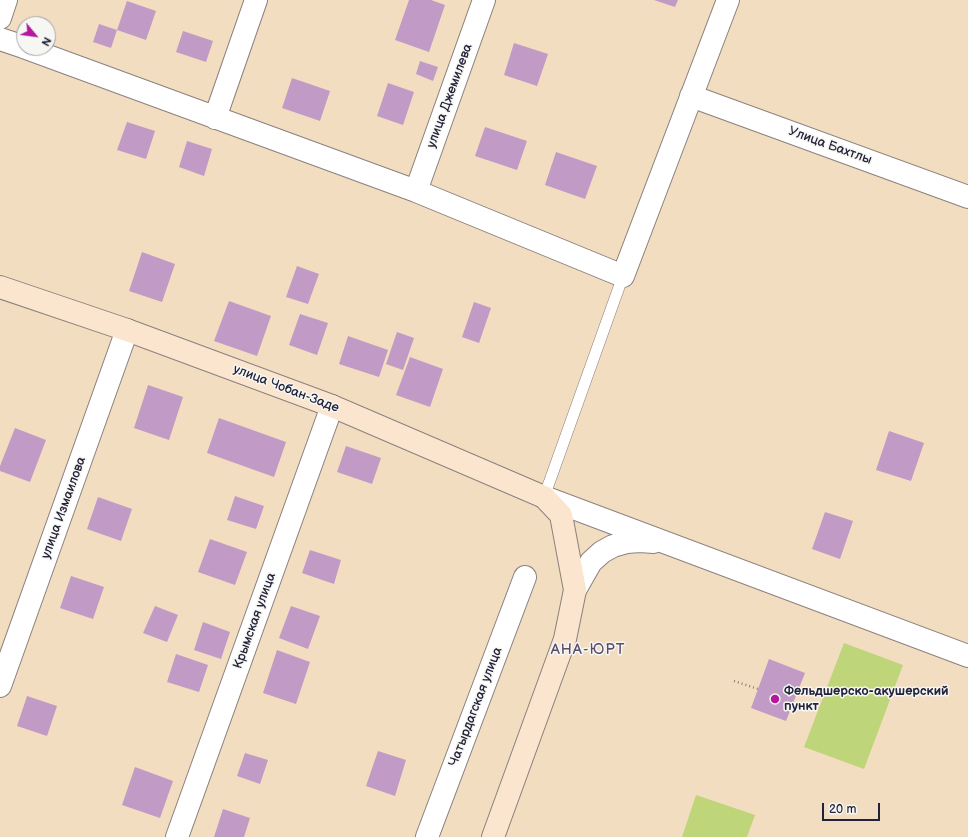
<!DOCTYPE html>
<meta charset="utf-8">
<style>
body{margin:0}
#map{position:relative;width:968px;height:837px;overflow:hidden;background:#f3ddc0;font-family:"Balsamiq Sans",sans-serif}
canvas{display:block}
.north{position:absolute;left:16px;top:16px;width:40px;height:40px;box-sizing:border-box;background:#f6f6f2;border:1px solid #a1a1a9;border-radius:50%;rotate:119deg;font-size:11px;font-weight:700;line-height:16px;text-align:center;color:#22223b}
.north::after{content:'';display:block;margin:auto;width:14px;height:18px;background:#b5179e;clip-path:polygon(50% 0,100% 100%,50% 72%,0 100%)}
.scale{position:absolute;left:822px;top:803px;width:58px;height:18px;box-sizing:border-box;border:2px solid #22223b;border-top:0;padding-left:5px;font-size:12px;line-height:14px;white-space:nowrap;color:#22223b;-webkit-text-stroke:3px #f6f6f2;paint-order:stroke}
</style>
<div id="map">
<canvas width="968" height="837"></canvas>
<div class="north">N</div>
<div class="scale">20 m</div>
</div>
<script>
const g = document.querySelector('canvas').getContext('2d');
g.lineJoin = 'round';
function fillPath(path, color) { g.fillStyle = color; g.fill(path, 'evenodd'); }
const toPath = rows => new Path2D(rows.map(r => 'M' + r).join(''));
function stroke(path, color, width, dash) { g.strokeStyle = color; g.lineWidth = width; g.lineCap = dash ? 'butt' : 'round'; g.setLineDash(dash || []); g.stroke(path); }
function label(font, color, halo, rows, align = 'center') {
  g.font = font + ' "Balsamiq Sans",sans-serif'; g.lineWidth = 3; g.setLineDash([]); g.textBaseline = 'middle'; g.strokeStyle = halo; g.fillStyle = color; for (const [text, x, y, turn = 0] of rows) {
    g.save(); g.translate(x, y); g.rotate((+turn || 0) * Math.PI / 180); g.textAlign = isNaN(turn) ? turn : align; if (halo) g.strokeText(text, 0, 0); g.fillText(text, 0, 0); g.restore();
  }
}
const green = toPath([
 [844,643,903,665,864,769,804,747],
 [696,795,755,815,747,837,682,837]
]);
const building = toPath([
 [409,0,431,0,445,5,429,52,395,40],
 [654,0,678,0,675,7],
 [127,1,156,11,146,40,117,30],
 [99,24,117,30,111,48,93,42],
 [183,31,213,41,206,62,176,52],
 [514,43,548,54,537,86,504,75],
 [420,61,438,67,433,81,416,74],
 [292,78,330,91,320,121,282,108],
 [388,83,414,92,403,125,377,116],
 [127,122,155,131,146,159,117,150],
 [485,127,527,141,517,170,475,156],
 [187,141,212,149,204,176,179,167],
 [556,152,597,166,585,199,545,185],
 [142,252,175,264,162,302,129,291],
 [297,266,319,274,308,304,286,297],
 [229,301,271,316,257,356,214,341],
 [474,302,491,308,479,343,462,337],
 [300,314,328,323,317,355,289,345],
 [397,332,414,338,403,370,386,364],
 [348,336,388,350,379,377,339,364],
 [410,357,443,369,430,407,396,395],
 [148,385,183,397,169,440,134,428],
 [219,418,286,442,274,477,207,453],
 [15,428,46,440,30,482,0,471,0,466],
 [889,431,924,443,911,481,876,470],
 [346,446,381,458,372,484,337,472],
 [235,496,264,506,256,529,227,520],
 [98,497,132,509,121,541,87,529],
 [825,512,853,521,840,559,812,549],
 [210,539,247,552,235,585,198,572],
 [310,550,341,560,334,584,302,573],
 [71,576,104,587,93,619,60,608],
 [155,606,178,615,167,642,143,633],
 [291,606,320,616,308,649,279,638],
 [203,622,230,632,221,659,194,650],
 [277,650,310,662,296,704,263,693],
 [176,654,208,665,199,692,167,682],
 [769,659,805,673,786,721,751,708],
 [27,696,57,706,47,736,17,726],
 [378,751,406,760,395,796,366,786],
 [245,753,268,760,260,784,237,776],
 [135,767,173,781,160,818,122,805],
 [223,809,250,818,244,837,214,837]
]);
const path = toPath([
 [734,681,758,689]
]);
const service = toPath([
 [544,497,623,276]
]);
const minor = toPath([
 [0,18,6,0],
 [0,39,24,47],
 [26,48,416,191,623,276,728,0],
 [691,96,968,197],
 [215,118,256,0],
 [416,191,484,0],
 [544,497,968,656],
 [575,590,591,562,602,552,613,546,627,542,640,541,654,542],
 [0,686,127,330],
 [177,837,332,406],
 [427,837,525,577]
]);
const secondary = toPath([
 [0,287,127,330,332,406,544,497,561,515,575,590,565,639,493,837]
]);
const markers = [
 [775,699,5,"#b5179e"]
];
const streetNames = [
 ["улица Джемилева",450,96,-70],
 ["Улица Бахтлы",830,146,20],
 ["улица Чобан-Заде",286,389,21],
 ["улица Измаилова",64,508,-70],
 ["Крымская улица",255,621,-70],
 ["Чатырдагская улица",476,707,-69]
];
const poiNames = [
 ["Фельдшерско-акушерский",784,692],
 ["пункт",784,707]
];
const quarterNames = [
 ["АНА-ЮРТ",588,650]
];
fillPath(green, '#bed579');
fillPath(building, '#c19ac6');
stroke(service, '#8a807e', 12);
stroke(minor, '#8a807e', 24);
stroke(secondary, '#8a807e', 24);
stroke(path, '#8a807e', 2.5, [1, 3]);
stroke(service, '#fff', 11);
stroke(minor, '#fff', 22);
stroke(secondary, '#fbe5cf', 22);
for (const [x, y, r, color] of markers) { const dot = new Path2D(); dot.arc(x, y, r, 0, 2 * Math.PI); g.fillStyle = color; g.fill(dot); stroke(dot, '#f6f6f2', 1.5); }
label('13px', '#22223b', '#f6f6f2', streetNames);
label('bold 13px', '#22223b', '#f6f6f2', poiNames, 'left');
g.letterSpacing = '1px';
label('15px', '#5a4c6c', '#f6f6f2', quarterNames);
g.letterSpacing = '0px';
</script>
